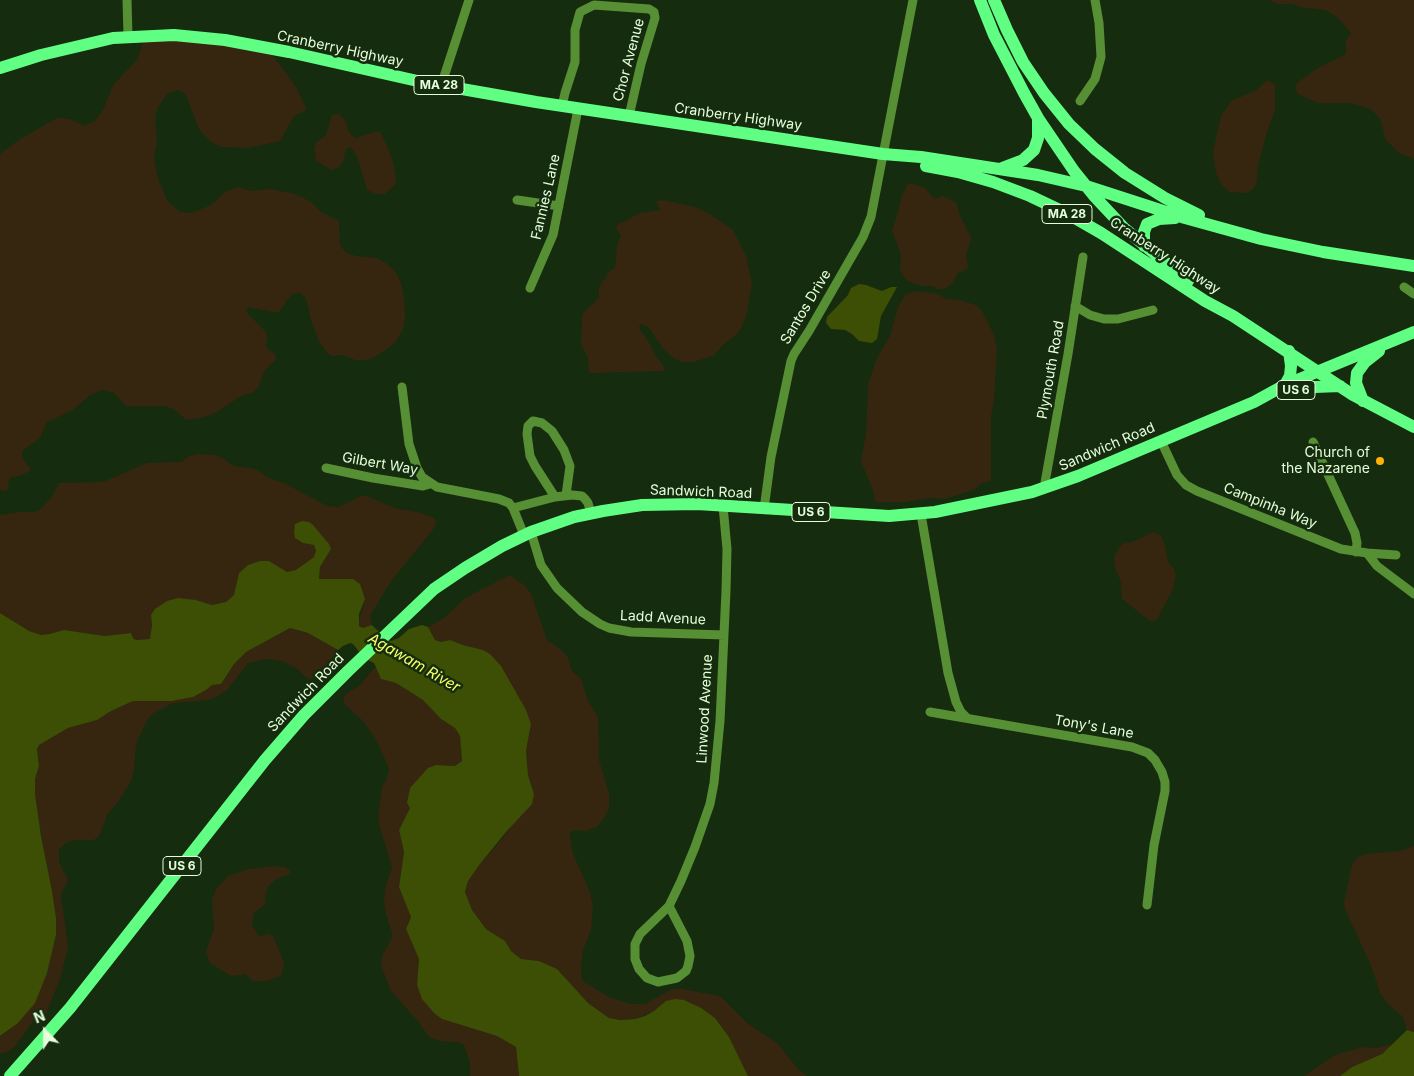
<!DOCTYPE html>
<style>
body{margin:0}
#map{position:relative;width:1414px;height:1076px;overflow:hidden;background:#152c0e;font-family:Inter,sans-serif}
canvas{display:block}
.north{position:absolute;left:20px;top:1006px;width:50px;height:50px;-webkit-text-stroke:4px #152c0e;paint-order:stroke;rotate:338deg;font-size:14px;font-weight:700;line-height:20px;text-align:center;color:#e4ffd9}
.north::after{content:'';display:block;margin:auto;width:18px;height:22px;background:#e4ffd9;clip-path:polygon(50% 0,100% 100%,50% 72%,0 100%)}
</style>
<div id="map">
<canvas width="1414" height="1076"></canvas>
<div class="north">N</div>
</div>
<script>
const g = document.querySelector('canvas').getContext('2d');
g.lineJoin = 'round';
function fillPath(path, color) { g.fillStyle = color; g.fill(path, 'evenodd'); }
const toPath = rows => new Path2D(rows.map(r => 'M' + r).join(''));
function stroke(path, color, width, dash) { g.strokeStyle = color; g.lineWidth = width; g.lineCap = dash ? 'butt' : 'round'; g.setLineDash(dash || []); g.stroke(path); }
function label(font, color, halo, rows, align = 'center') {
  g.font = font + ' Inter,sans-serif'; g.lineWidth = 5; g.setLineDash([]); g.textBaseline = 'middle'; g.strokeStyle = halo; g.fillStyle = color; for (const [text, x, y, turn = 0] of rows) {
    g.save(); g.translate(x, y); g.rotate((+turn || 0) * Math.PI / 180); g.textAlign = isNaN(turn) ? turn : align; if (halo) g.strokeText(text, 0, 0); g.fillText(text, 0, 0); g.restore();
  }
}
const green = toPath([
 [1270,0,1414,0,1414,159,1399,153,1386,140,1380,118,1370,109,1351,103,1318,103,1298,94,1295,87,1298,82,1318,68,1346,54,1346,40,1351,33,1337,17,1325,10,1301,7,1292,4,1277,4],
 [152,36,264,50,275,58,296,87,306,108,305,111,294,116,280,141,248,148,222,147,211,142,199,129,185,93,178,90,168,93,157,109,155,120,157,142,154,157,158,179,168,202,180,212,192,213,213,204,225,192,238,187,252,191,271,189,295,194,311,202,321,212,339,221,340,246,347,253,356,256,377,258,389,265,396,273,401,283,404,299,405,318,403,329,395,343,375,357,366,360,355,360,344,355,332,356,327,353,319,341,310,318,308,305,305,297,300,293,292,294,278,313,248,307,246,309,247,313,266,332,267,336,266,345,268,349,275,354,276,359,263,373,259,386,254,392,241,396,217,412,205,417,186,420,174,409,164,406,126,406,114,393,101,390,90,395,73,410,47,422,40,438,22,451,22,457,31,470,22,475,10,478,8,483,9,487,6,491,0,490,0,154,20,139,57,118,70,119,84,126,95,121,104,108,113,85,137,60,143,42],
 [1268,80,1275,85,1275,110,1267,132,1258,166,1257,181,1254,188,1247,193,1230,192,1222,185,1216,173,1213,152,1221,116,1231,101,1255,91],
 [339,114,345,120,349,133,356,138,374,132,379,132,382,135,392,158,396,177,395,185,385,194,376,194,367,190,358,159,351,147,346,149,343,161,338,168,332,170,316,161,314,148,317,142,326,135,332,115],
 [911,183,925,188,934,199,943,196,956,202,960,216,971,237,970,243,966,256,968,267,967,269,958,273,953,282,949,286,943,289,937,289,933,286,921,286,906,280,900,270,901,255,892,230,898,213,901,198,907,185],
 [663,200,695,207,710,214,733,230,746,256,752,283,746,317,741,328,736,335,726,342,713,356,693,362,683,362,675,359,665,351,648,327,641,324,639,327,640,330,647,339,655,355,663,365,665,371,589,373,588,358,581,344,582,318,583,313,599,298,599,289,602,281,606,278,608,272,615,268,617,245,621,236,616,228,617,225,640,213,660,210,656,201],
 [915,291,938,294,946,299,959,300,976,305,982,311,994,335,997,348,994,399,991,417,991,481,982,483,973,490,945,499,929,498,906,502,876,502,872,487,861,462,866,433,868,384,877,358,890,336,898,307,905,295],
 [199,454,215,455,222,458,234,466,255,469,269,478,286,484,327,506,339,507,361,496,367,496,394,508,418,512,432,517,435,519,436,524,432,531,391,581,370,616,372,625,363,628,358,624,365,599,353,579,319,579,320,567,331,549,303,543,314,545,316,551,314,557,296,571,287,572,268,561,260,561,248,565,239,573,234,595,226,602,212,605,196,600,153,614,151,615,152,625,150,639,136,640,133,638,131,633,105,636,64,630,49,634,41,635,29,631,0,613,0,515,20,512,34,512,41,509,51,498,59,483,103,482,147,463,181,462,189,456],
 [1153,532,1161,536,1165,545,1168,562,1173,567,1176,575,1173,589,1156,621,1150,621,1122,599,1121,582,1114,565,1115,554,1122,544,1135,541],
 [510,575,524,585,531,594,547,640,560,649,567,656,572,671,581,679,588,701,598,717,599,760,609,794,609,809,604,818,597,827,585,831,574,830,570,833,570,837,573,854,590,892,593,907,591,930,582,953,581,977,584,982,609,997,630,1004,645,1004,672,989,682,989,720,996,747,1023,777,1043,799,1070,807,1076,748,1076,729,1037,715,1018,684,1000,667,1001,654,1011,635,1019,620,1020,609,1018,588,1003,557,969,539,961,521,959,511,951,505,941,486,929,472,910,465,892,468,881,480,864,501,840,534,794,528,775,526,751,531,724,518,697,483,650,463,645,450,640,441,642,435,640,428,627,444,618,465,598],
 [290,628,308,633,338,650,317,676,309,680,296,668,282,661,269,659,260,660,248,663,227,690,218,696,208,700,173,703,152,714,146,722,136,744,134,770,131,781,118,802,108,813,99,836,94,840,74,840,66,843,59,849,59,862,68,880,61,895,68,947,60,979,46,1013,40,1018,33,1021,16,1045,9,1051,0,1054,0,1036,18,1023,47,973,56,935,56,918,52,891,41,836,35,794,35,779,39,766,37,749,39,745,68,728,97,720,111,711,133,701,172,701,193,697,206,690,212,685,221,684,234,664,246,652],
 [375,667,381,679,396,683,423,700,441,719,455,728,460,736,462,761,455,766,436,765,410,808,399,830,404,852,399,887,411,917,406,929,419,959,417,985,442,1019,497,1036,516,1047,519,1076,470,1076,470,1062,464,1045,457,1042,440,1041,429,1037,417,1020,391,991,382,968,381,961,382,956,393,936,386,914,384,902,386,885,392,868,378,820,382,786,387,779,389,769,378,743,369,729,362,720,345,705,343,699,346,694,359,686],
 [1414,846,1414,1032,1407,1030,1403,1017,1387,1003,1380,993,1372,968,1345,909,1344,903,1350,873,1353,863,1358,857,1366,854,1400,851],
 [273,866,285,867,290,871,289,874,278,878,268,886,265,897,266,904,254,913,252,925,259,936,269,934,273,936,284,963,281,976,267,981,253,981,245,974,231,976,210,963,206,951,214,929,212,900,216,889,228,876,249,869],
 [1393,1044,1382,1054,1352,1067,1340,1076,1304,1076,1335,1055,1363,1047,1376,1048]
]);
const water = toPath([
 [859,284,866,285,882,291,891,287,897,287,881,316,877,339,872,343,859,341,852,334,845,330,831,329,826,323,827,317,848,295,851,288],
 [302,521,309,522,313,525,329,544,331,549,320,567,319,579,353,579,360,584,365,599,359,614,359,626,363,628,372,625,385,638,391,641,399,638,409,629,422,625,428,627,435,640,441,642,450,640,463,645,483,650,490,654,501,666,526,710,531,724,526,751,528,775,534,794,532,804,506,832,480,864,468,881,465,892,472,910,486,929,505,941,511,951,521,959,539,961,557,969,588,1003,609,1018,620,1020,635,1019,645,1016,654,1011,666,1001,675,999,684,1000,701,1008,715,1018,729,1037,748,1076,519,1076,516,1047,497,1036,442,1019,434,1013,422,999,417,985,419,959,406,929,411,917,399,887,404,852,399,830,410,808,407,803,410,788,428,768,436,765,455,766,462,761,460,736,455,728,441,719,423,700,396,683,381,679,374,663,364,658,353,644,350,643,343,646,338,650,308,633,290,628,246,652,234,664,221,684,212,685,206,690,193,697,172,701,133,701,111,711,97,720,68,728,39,745,37,749,39,766,35,779,35,794,41,836,52,891,56,918,56,935,47,973,35,1003,18,1023,0,1036,0,613,29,631,41,635,49,634,64,630,105,636,131,633,133,638,136,640,150,639,152,625,151,615,155,609,167,601,178,598,196,600,212,605,226,602,234,595,239,573,248,565,260,561,269,561,287,572,296,570,314,557,316,551,314,545,303,543,295,538,294,533,295,524],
 [1407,1030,1414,1032,1414,1076,1340,1076,1352,1067,1382,1054]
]);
const minor = toPath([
 [127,0,128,36],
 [441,86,469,0],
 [1080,101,1095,79,1101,57,1099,23,1095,0],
 [562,106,565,93,575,62,575,30,580,12,594,5,649,9,654,12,655,18,641,64,629,116],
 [517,200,559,206],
 [1404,287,1414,294],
 [530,288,553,235,578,109],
 [1075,306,1090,315,1104,319,1118,319,1153,310],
 [402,387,409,444,417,468,422,477,437,487,499,499,509,503,513,508,524,535],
 [1161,441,1177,475,1186,485,1197,491,1341,549,1367,553,1396,555],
 [1313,442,1355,533,1357,543,1356,552],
 [326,468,373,478,423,486,430,484],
 [1044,488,1068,354,1083,257],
 [555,497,535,466,530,456,527,434,528,426,533,421,542,423,552,431,564,450,570,466,566,495],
 [513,508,555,497,572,495,582,496,585,499,588,503,591,513],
 [764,509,771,457,791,361,794,354,809,331,863,237,871,217,913,0],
 [921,514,948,673,956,702,961,712,967,718],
 [531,532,541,565,557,588,582,612,600,624,609,628,631,632,724,635],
 [1367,553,1377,566,1414,594],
 [930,712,1132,747,1148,753,1155,760,1162,772,1165,782,1165,791,1154,845,1147,905],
 [669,906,640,934,635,944,635,959,639,969,647,978,658,982,677,978,686,971,688,966,690,956,687,941,669,906,681,881,695,847,710,804,714,783,720,721,726,591,727,549,723,506]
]);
const primary = toPath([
 [980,0,994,35,1024,93,1038,118,1074,171,1095,197,1125,229,1188,281],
 [994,0,1007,30,1023,62,1044,93,1069,124,1095,149,1125,173,1165,198,1199,215],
 [0,68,41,55,113,38,174,35,225,40,289,52,422,82,536,102,883,154,921,157,1038,175,1086,186,1185,218,1261,239,1323,252,1414,266],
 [926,166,958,172,993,182,1030,196,1068,214,1101,233,1205,301,1233,316,1353,395,1414,427],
 [1002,168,1023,160,1034,150,1038,138,1038,118],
 [1144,246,1144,232,1147,224,1159,219,1175,218],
 [1285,385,1290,376,1291,366,1289,351],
 [1283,393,1315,387,1340,386],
 [1363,401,1356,383,1357,373,1365,362,1379,351],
 [10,1076,70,1008,265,760,304,715,348,671,434,589,465,568,502,546,531,532,574,517,603,511,642,505,697,504,889,516,935,512,1032,492,1078,476,1254,402,1285,385,1414,332]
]);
const markers = [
 [1380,461,5,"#ffb405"]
];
const shields = [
 [439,85,50],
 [1067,214,50],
 [1296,390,38],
 [811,512,38],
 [182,866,38]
];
const shieldNames = [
 ["MA 28",439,85],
 ["MA 28",1067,214],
 ["US 6",1296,390],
 ["US 6",811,512],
 ["US 6",182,866]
];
const streetNames = [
 ["Cranberry Highway",340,49,12],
 ["Chor Avenue",629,60,-75],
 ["Cranberry Highway",738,117,8],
 ["Fannies Lane",546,197,-77],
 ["Cranberry Highway",1165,256,33],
 ["Santos Drive",806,307,-59],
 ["Plymouth Road",1051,370,-80],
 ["Sandwich Road",1107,447,-23],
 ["Gilbert Way",380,464,10],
 ["Sandwich Road",701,492,2],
 ["Campinha Way",1270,506,22],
 ["Ladd Avenue",663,618,3],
 ["Sandwich Road",306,693,-46],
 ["Linwood Avenue",705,709,-87],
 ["Tony's Lane",1094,727,10]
];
const poiNames = [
 ["Church of",1370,453],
 ["the Nazarene",1370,469]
];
const waterNames = [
 ["Agawam River",414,663,30]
];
fillPath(green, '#362610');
fillPath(water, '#3d4e05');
stroke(minor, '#568f34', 9);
stroke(primary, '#60ff84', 12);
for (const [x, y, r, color] of markers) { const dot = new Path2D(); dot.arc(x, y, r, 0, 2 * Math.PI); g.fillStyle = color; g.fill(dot); stroke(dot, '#152c0e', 2); }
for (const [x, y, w] of shields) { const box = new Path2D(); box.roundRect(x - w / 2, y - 9.5, w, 19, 4); g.fillStyle = '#152c0e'; g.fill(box); stroke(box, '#e4ffd9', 1); }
label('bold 12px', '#e4ffd9', null, shieldNames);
label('14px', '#e4ffd9', '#152c0e', streetNames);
label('14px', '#e4ffd9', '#152c0e', poiNames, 'right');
label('italic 15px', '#f6ff67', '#152c0e', waterNames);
</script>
